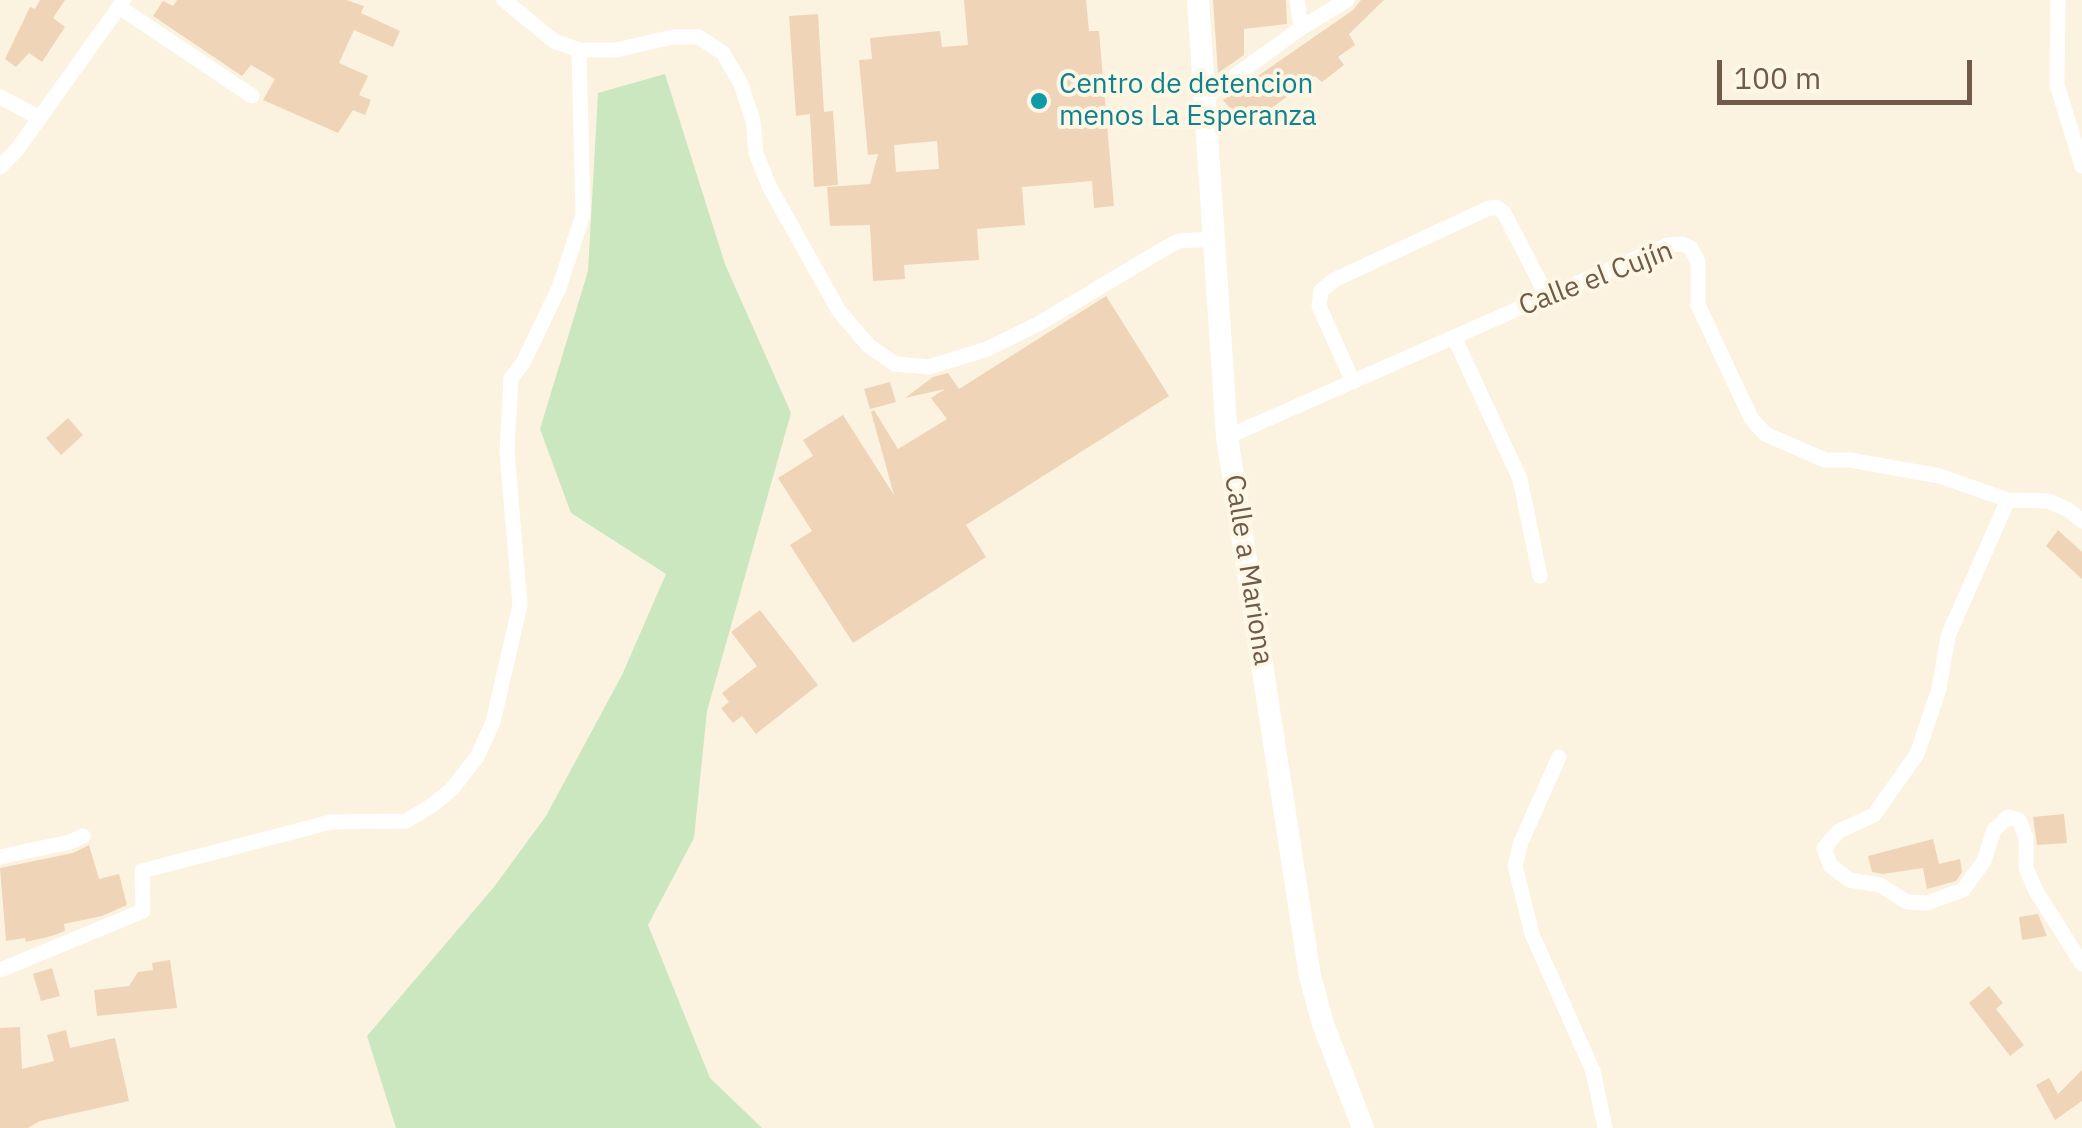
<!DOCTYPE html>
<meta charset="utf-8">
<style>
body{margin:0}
#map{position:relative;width:2082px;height:1128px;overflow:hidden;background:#fbf3e0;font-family:"IBM Plex Sans",sans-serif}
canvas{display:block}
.scale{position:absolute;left:1717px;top:60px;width:255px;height:45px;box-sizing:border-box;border:5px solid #705b48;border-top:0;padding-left:12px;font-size:30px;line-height:35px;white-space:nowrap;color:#705b48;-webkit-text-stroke:8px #fef7e5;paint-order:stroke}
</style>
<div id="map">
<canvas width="2082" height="1128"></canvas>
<div class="scale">100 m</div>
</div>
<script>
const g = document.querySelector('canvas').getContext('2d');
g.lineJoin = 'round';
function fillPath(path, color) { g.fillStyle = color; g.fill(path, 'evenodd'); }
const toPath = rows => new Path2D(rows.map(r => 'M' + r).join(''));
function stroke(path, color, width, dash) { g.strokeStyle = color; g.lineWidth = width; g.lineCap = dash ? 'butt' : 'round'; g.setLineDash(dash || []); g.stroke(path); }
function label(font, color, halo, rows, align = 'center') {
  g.font = font + ' "IBM Plex Sans",sans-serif'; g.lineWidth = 8; g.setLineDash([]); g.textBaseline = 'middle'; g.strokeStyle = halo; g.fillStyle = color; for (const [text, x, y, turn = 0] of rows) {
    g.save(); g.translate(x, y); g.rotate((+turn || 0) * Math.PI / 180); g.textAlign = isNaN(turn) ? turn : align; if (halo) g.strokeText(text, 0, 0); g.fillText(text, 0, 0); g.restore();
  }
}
const green = toPath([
 [665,74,725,264,791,413,707,711,694,838,648,925,710,1078,762,1128,396,1128,367,1036,494,887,546,816,622,675,666,574,571,513,540,429,588,271,598,93]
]);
const building = toPath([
 [40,0,65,0,53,18,65,27,42,62,29,53,16,67,5,59,30,7,35,9],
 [177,0,346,0,364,6,361,13,400,31,393,47,354,30,339,63,368,76,359,95,371,100,365,115,353,110,338,133,263,100,275,79,251,65,242,76,153,16,163,1,173,6],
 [964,0,1086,0,1089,31,1099,31,1114,206,1094,208,1092,181,1022,187,1025,225,977,229,979,260,904,265,905,279,873,281,870,225,830,226,827,187,870,184,878,154,868,155,859,60,872,59,870,38,940,31,942,47,968,45],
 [937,141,939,169,896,172,894,145],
 [1213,0,1286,0,1287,24,1244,29,1244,55,1218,73],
 [1361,0,1384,0,1349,34,1355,45,1338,57,1344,65,1322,82,1315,76,1246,127,1223,100,1353,10],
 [818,14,824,112,833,111,838,185,814,187,810,114,796,116,789,16],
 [1106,296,1169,396,966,525,986,557,853,643,790,545,812,531,778,478,813,456,803,440,843,415,894,495,871,412,874,410,898,449,947,419,931,398,945,389,905,398,933,377,948,373,959,389],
 [890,382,896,402,870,409,864,389],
 [68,418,83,435,61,455,46,438],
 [2058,530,2082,552,2082,579,2046,546],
 [760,610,818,685,756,734,742,716,733,723,721,708,729,702,722,693,757,666,731,632],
 [2064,814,2067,843,2037,845,2033,817],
 [1933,839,1939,864,1960,859,1962,872,1956,881,1927,889,1923,868,1883,874,1872,872,1868,856],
 [89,845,99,879,119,874,127,905,102,916,64,924,65,931,52,936,26,942,25,938,6,941,0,868,73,853],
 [2038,914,2047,936,2022,940,2019,917],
 [170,960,177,1008,97,1016,94,990,129,986,138,972,153,970,152,963],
 [52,968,60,996,41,1001,33,974],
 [1989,986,2003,1003,1996,1009,2024,1045,2010,1056,1969,1003],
 [20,1027,22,1069,54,1061,47,1035,66,1030,70,1048,115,1038,129,1101,40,1121,28,1128,0,1128,0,1028],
 [2082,1070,2082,1101,2055,1120,2036,1085,2049,1078,2058,1094]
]);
const minor = toPath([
 [504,0,554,41,579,50,616,50,673,37,699,37,723,53,741,84,753,121,756,153,769,186,839,311,869,346,895,364,929,367,987,349,1038,324,1167,247,1179,241,1213,239],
 [1297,0,1301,28],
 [2058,0,2057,85,2082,166],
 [119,7,252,96],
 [0,97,40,118],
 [1206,97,1301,28,1347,0],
 [0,167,16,151,124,0],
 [1454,337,1520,479,1540,576],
 [1353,382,1319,306,1321,291,1334,280,1487,209,1496,207,1504,213,1547,296],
 [1227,437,1547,296,1668,245,1682,244,1691,248,1698,262,1698,305,1751,418,1765,434,1825,460,1850,460,1940,476,2008,500,2048,501,2069,510,2082,521],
 [2008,500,1948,636,1939,689,1917,754,1874,815,1839,831,1824,848,1830,865,1849,880,1880,885,1907,902,1927,903,1963,890,1984,861,1994,830,2008,817,2019,820,2026,838,2026,868,2036,891,2082,964],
 [1559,757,1521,842,1515,866,1532,934,1593,1071,1605,1128],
 [0,857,70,842,83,836],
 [0,970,143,911,142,871,331,822,406,821,431,806,452,789,477,757,493,722,520,605,507,452,511,378,523,363,559,288,583,215,579,50]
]);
const secondary = toPath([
 [1198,0,1227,437,1310,976,1323,1024,1363,1128]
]);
const markers = [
 [1039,101,10,"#0f9aa8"]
];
const cultureNames = [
 ["Centro de detencion",1059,85],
 ["menos La Esperanza",1059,117]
];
const streetNames = [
 ["Calle el Cujín",1596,279,-21],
 ["Calle a Mariona",1248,570,81]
];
fillPath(green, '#cbe7bf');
fillPath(building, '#efd4b8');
stroke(minor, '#fff', 15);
stroke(secondary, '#fff', 22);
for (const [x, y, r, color] of markers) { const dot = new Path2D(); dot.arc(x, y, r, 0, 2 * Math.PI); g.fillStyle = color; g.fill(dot); stroke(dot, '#fef7e5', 4); }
label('28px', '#0d838f', '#fef7e5', cultureNames, 'left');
label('28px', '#705b48', '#fef7e5', streetNames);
</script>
